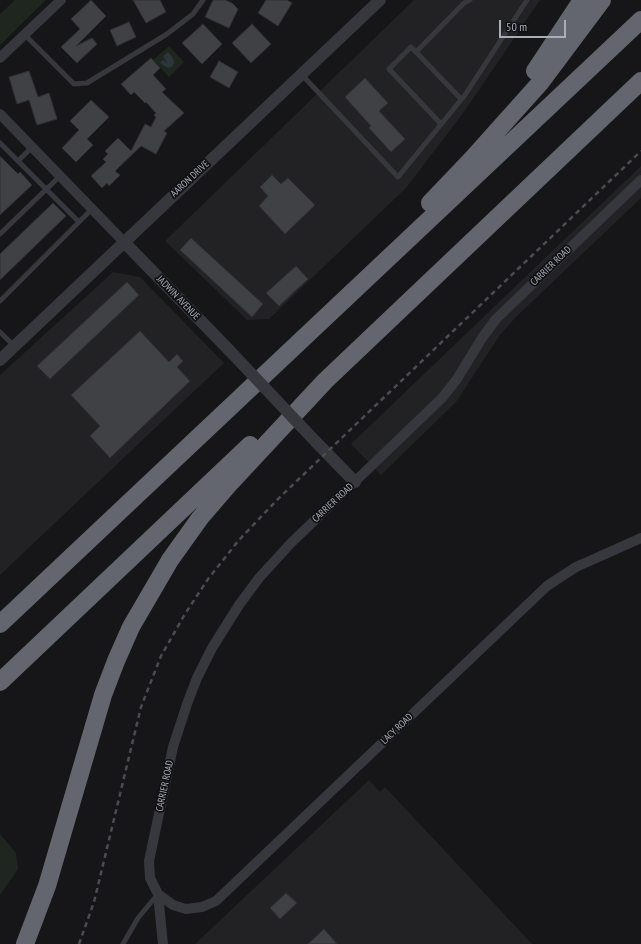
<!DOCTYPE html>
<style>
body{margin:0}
#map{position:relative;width:641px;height:944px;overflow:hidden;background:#161618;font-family:"PT Sans Narrow",sans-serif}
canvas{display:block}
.scale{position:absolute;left:499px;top:20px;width:67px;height:18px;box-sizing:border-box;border:2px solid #a8adb8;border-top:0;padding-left:5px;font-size:12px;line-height:14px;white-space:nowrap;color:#a8adb8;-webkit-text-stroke:3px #111113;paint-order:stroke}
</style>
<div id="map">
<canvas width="641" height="944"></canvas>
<div class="scale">50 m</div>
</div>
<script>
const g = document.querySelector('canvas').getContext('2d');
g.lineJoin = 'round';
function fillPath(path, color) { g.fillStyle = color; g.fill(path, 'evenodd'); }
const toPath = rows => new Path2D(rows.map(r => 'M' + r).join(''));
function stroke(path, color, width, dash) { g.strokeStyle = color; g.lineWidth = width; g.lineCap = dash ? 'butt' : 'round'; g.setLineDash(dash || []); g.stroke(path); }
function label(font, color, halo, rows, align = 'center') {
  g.font = font + ' "PT Sans Narrow",sans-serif'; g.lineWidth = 3.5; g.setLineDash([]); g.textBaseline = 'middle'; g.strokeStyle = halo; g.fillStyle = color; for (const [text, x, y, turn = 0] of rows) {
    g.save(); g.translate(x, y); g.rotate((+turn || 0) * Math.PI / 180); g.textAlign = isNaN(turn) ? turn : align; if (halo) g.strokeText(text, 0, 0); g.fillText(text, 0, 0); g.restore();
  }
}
const built = toPath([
 [414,0,540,0,464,112,406,188,269,319,247,320,165,241],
 [641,166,641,198,516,317,500,335,456,402,381,475,351,444],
 [113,272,140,277,224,363,0,575,0,375],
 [369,780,380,792,385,787,532,944,195,944]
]);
const green = toPath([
 [15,0,46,0,0,45,0,14],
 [169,46,184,62,169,77,153,60],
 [0,834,16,853,18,869,0,895]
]);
const water = toPath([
 [168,52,173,58,174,63,172,67,168,68,160,63,163,60,167,63,163,56]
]);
const building = toPath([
 [91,0,106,16,76,46,92,38,97,44,77,63,61,47,80,29,71,19,91,0],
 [133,0,160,0,166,12,146,23,133,0],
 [213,0,225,0,232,3,238,9,229,28,205,17,213,0],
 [266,0,287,0,292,3,278,26,258,13,266,0],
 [129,22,136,37,117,46,110,30,129,22],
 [203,24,222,44,202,64,182,43,203,24],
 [252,24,271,44,251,63,232,43,252,24],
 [151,58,160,68,153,75,166,89,162,92,184,113,164,131,167,133,156,154,141,146,115,171,120,175,109,186,107,183,102,188,91,176,106,162,103,159,108,154,105,151,118,138,131,151,145,124,151,127,156,117,154,115,156,113,146,102,145,103,134,92,131,95,121,84,151,58],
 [219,61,238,72,229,88,210,77,219,61],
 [29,71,38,97,49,93,57,119,37,125,29,100,17,104,9,77,29,71],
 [365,78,388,103,379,111,405,139,391,152,369,128,371,126,345,97,365,78],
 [91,100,109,117,87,139,93,145,76,162,62,148,79,130,70,121,91,100],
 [0,156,18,174,20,172,32,185,0,215,0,156],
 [272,175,281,184,288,178,315,205,285,234,259,206,268,196,260,187,272,175],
 [53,203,66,216,0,280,0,254,53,203],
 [191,238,263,304,252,317,180,250,191,238],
 [296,266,308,279,279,306,266,293,296,266],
 [127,282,139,295,50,379,37,366,127,282],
 [140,331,169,362,177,354,183,361,177,367,190,381,110,458,90,436,100,426,71,395,140,331],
 [286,893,297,903,280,919,270,908,286,893],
 [324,929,337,944,308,944,324,929]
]);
const service = toPath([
 [25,35,74,84,87,83,167,34,193,14,203,0],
 [416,52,411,47,389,69,441,124],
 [302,75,398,177,465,95,527,0],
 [461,99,416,52,464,3,470,0],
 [0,143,18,161,32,147],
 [18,161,79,222],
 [0,234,60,176],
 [0,301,92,209],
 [0,332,14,346],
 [123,944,138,918,158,894]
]);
const minor = toPath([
 [0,58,61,0],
 [0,114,124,242],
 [641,180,496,319,482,338,457,379,442,398,291,543,259,578,239,605,212,648,197,678,187,704,173,747,149,861,150,878,158,894,173,905,186,909,202,907,216,901,547,586,576,567,641,538],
 [158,894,163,944]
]);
const tertiary = toPath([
 [124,242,229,350],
 [0,360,380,0],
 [316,442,355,482]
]);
const motorway = toPath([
 [535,71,582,0],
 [430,203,472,159,540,83,602,0],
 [0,624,641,20],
 [0,682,250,445],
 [25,944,47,886,103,695,116,661,131,627,170,560,200,518,231,482,325,381,641,81]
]);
const rail = toPath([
 [79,944,94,902,141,707,161,656,185,614,208,579,239,540,277,500,641,151]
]);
const tertiaryBridge = toPath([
 [229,350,316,442]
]);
const streetNames = [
 ["AARON DRIVE",190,179,-43],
 ["CARRIER ROAD",551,266,-44],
 ["JADWIN AVENUE",178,298,46],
 ["CARRIER ROAD",333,503,-43],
 ["LACY ROAD",397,729,-44],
 ["CARRIER ROAD",165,786,-78]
];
fillPath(built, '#222225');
fillPath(green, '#1e261f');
fillPath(water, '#2c353c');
fillPath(building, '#404145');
stroke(building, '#303034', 1);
stroke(service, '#37383d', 5);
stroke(minor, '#37383d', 10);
stroke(tertiary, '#37383d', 12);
stroke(motorway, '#63666e', 18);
stroke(rail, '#4a4c52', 2.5, [5, 4]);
stroke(tertiaryBridge, '#37383d', 12);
label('10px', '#a8adb8', '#111113', streetNames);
</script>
